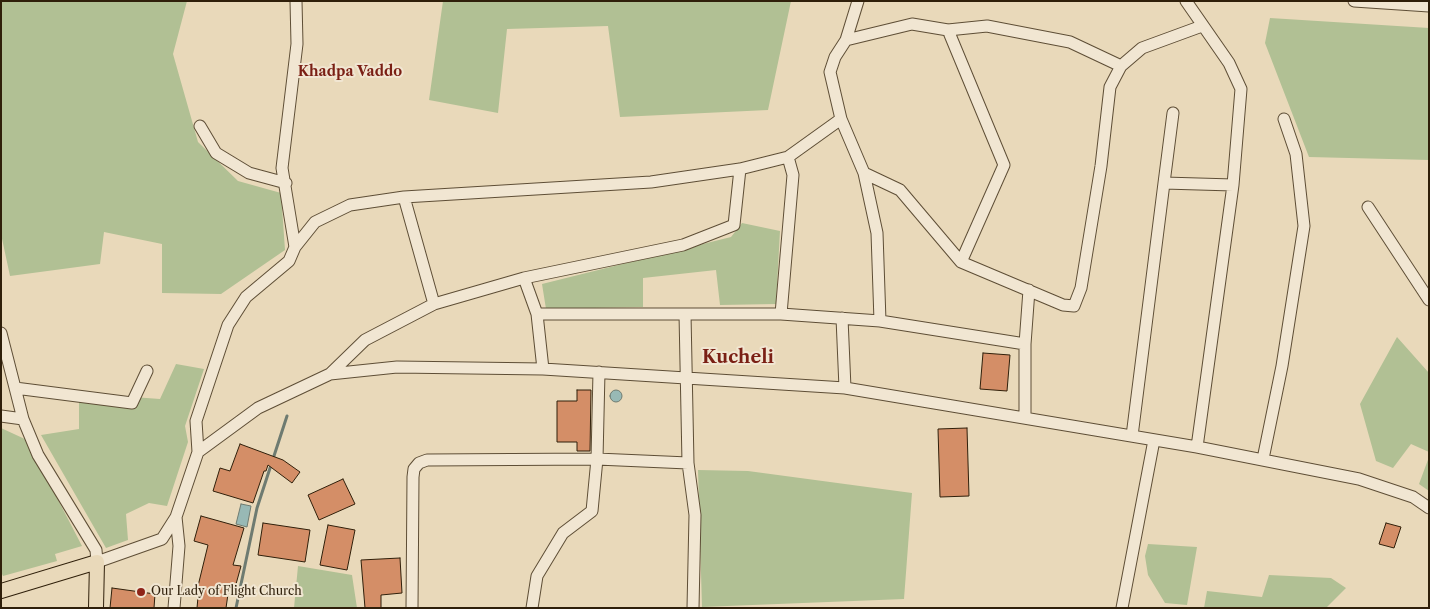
<!DOCTYPE html>
<style>
body{margin:0}
#map{position:relative;width:1430px;height:609px;overflow:hidden;background:#e9d9ba;font-family:"Libre Caslon Text",serif}
canvas{display:block}
.frame{position:absolute;inset:0;border:2px solid #2f1f0a;pointer-events:none}
</style>
<div id="map">
<canvas width="1430" height="609"></canvas>
<div class="frame"></div>
</div>
<script>
const g = document.querySelector('canvas').getContext('2d');
g.lineJoin = 'round';
function fillPath(path, color) { g.fillStyle = color; g.fill(path, 'evenodd'); }
const toPath = rows => new Path2D(rows.map(r => 'M' + r).join(''));
function stroke(path, color, width, dash) { g.strokeStyle = color; g.lineWidth = width; g.lineCap = dash ? 'butt' : 'round'; g.setLineDash(dash || []); g.stroke(path); }
function label(font, color, halo, rows, align = 'center') {
  g.font = font + ' "Libre Caslon Text",serif'; g.lineWidth = 4; g.setLineDash([]); g.textBaseline = 'middle'; g.strokeStyle = halo; g.fillStyle = color; for (const [text, x, y, turn = 0] of rows) {
    g.save(); g.translate(x, y); g.rotate((+turn || 0) * Math.PI / 180); g.textAlign = isNaN(turn) ? turn : align; if (halo) g.strokeText(text, 0, 0); g.fillText(text, 0, 0); g.restore();
  }
}
const green = toPath([
 [1,1,187,1,173,54,198,142,238,181,281,193,285,250,221,294,162,293,162,244,104,232,100,264,10,276,1,234],
 [443,1,791,1,768,110,620,117,608,26,507,29,498,113,429,100],
 [1270,18,1429,28,1429,160,1309,157,1265,43],
 [742,223,780,231,776,304,720,305,716,270,643,278,643,307,546,309,542,284,731,237],
 [1397,337,1429,373,1429,452,1411,444,1393,468,1376,461,1360,404],
 [176,364,204,369,185,426,188,442,167,506,149,503,126,514,128,540,106,548,41,435,79,429,79,393,160,399],
 [1,428,27,440,82,546,55,554,57,561,3,576,1,572],
 [1429,457,1429,491,1419,484],
 [698,470,748,471,912,493,904,599,702,607],
 [1148,544,1197,547,1187,605,1165,603,1148,575,1145,556],
 [298,566,352,575,357,608,294,608],
 [1269,575,1331,578,1346,588,1326,608,1204,608,1207,591,1262,597]
]);
const water = toPath([
 '610 396a6 6 0 1 1 12 0a6 6 0 1 1-12 0Z',
 [241,504,251,506,247,527,236,524,241,504]
]);
const stream = toPath([
 [236,608,257,508,287,416]
]);
const building = toPath([
 [983,353,1010,355,1007,391,980,389,983,353],
 [577,390,591,390,590,451,577,451,577,442,557,442,557,401,577,401,577,390],
 [967,428,969,496,940,497,938,429,967,428],
 [240,444,283,460,300,472,292,483,268,465,266,471,264,471,253,503,213,491,220,468,230,471,240,444],
 [343,479,355,504,319,520,308,495,343,479],
 [201,516,244,528,233,565,241,566,233,595,228,594,226,608,197,608,199,586,198,586,208,545,194,541,201,516],
 [263,523,310,530,305,562,258,555,263,523],
 [1386,523,1401,527,1394,548,1379,544,1386,523],
 [328,525,355,530,347,570,320,565,328,525],
 [400,558,402,593,381,595,381,608,365,608,361,560,400,558],
 [112,588,155,594,154,608,110,608,112,588]
]);
const minor = toPath([
 [858,1,846,40,835,57,830,72,841,119,864,173,877,233,880,321],
 [1186,1,1229,63,1241,89,1233,185,1197,447],
 [1354,1,1429,6],
 [948,30,1004,165,961,262],
 [846,40,912,24,948,30,987,26,1070,42,1121,66],
 [200,126,216,153,249,173,286,183],
 [864,173,900,190,961,262,1063,305,1074,306,1081,288,1101,166,1110,87,1121,66,1142,48,1202,26],
 [1164,183,1173,113],
 [404,197,434,304],
 [1368,207,1429,300],
 [295,247,282,168,297,44,296,1],
 [524,278,537,314,543,369],
 [537,314,781,314,880,321,1025,344],
 [685,314,688,463,695,515,693,608],
 [781,314,793,175,788,157],
 [842,318,845,388],
 [1,333,23,419,38,455,96,550,97,562,162,539,176,517,198,452,258,408,330,374,397,367,543,369,845,388,1197,447,1359,479,1413,497,1429,508],
 [330,374,365,340,434,304,524,278,683,245,734,225,740,169],
 [15,388,132,403,147,371],
 [1,416,23,419],
 [1025,418,1025,344,1029,290],
 [1132,436,1164,183,1233,185],
 [198,452,196,421,228,325,246,297,289,261,295,247,315,222,350,205,404,197,651,182,740,169,788,157,841,119],
 [1263,459,1282,366,1304,226,1296,154,1284,119],
 [174,608,179,546,176,517],
 [412,608,413,477,414,469,419,463,427,460,597,459,688,463],
 [532,608,537,576,563,533,592,511,597,459,599,372],
 [1122,608,1154,440]
]);
const major = toPath([
 [1,591,97,562,96,608]
]);
const markers = [
 [141,592,5,"#8f2418"]
];
const poiNames = [
 ["Our Lady of Flight Church",151,592]
];
const neighbourhoodNames = [
 ["Khadpa Vaddo",350,72]
];
const districtNames = [
 ["Kucheli",738,358]
];
fillPath(green, '#b1c094');
fillPath(water, '#98b9b5');
stroke(water, '#6e7b71', 1);
stroke(stream, '#6e7b71', 3);
fillPath(building, '#d48e67');
stroke(building, '#2f1f0a', 1);
stroke(minor, '#5e4e36', 13);
stroke(major, '#2f1f0a', 16);
stroke(minor, '#f1e6d2', 11);
stroke(major, '#e9d9ba', 14);
for (const [x, y, r, color] of markers) { const dot = new Path2D(); dot.arc(x, y, r, 0, 2 * Math.PI); g.fillStyle = color; g.fill(dot); stroke(dot, '#f1e6d2', 2); }
label('12px', '#2f1f0a', '#f1e6d2', poiNames, 'left');
label('bold 14px', '#7a1f14', '#f1e6d2', neighbourhoodNames);
label('bold 18px', '#7a1f14', '#f1e6d2', districtNames);
</script>
